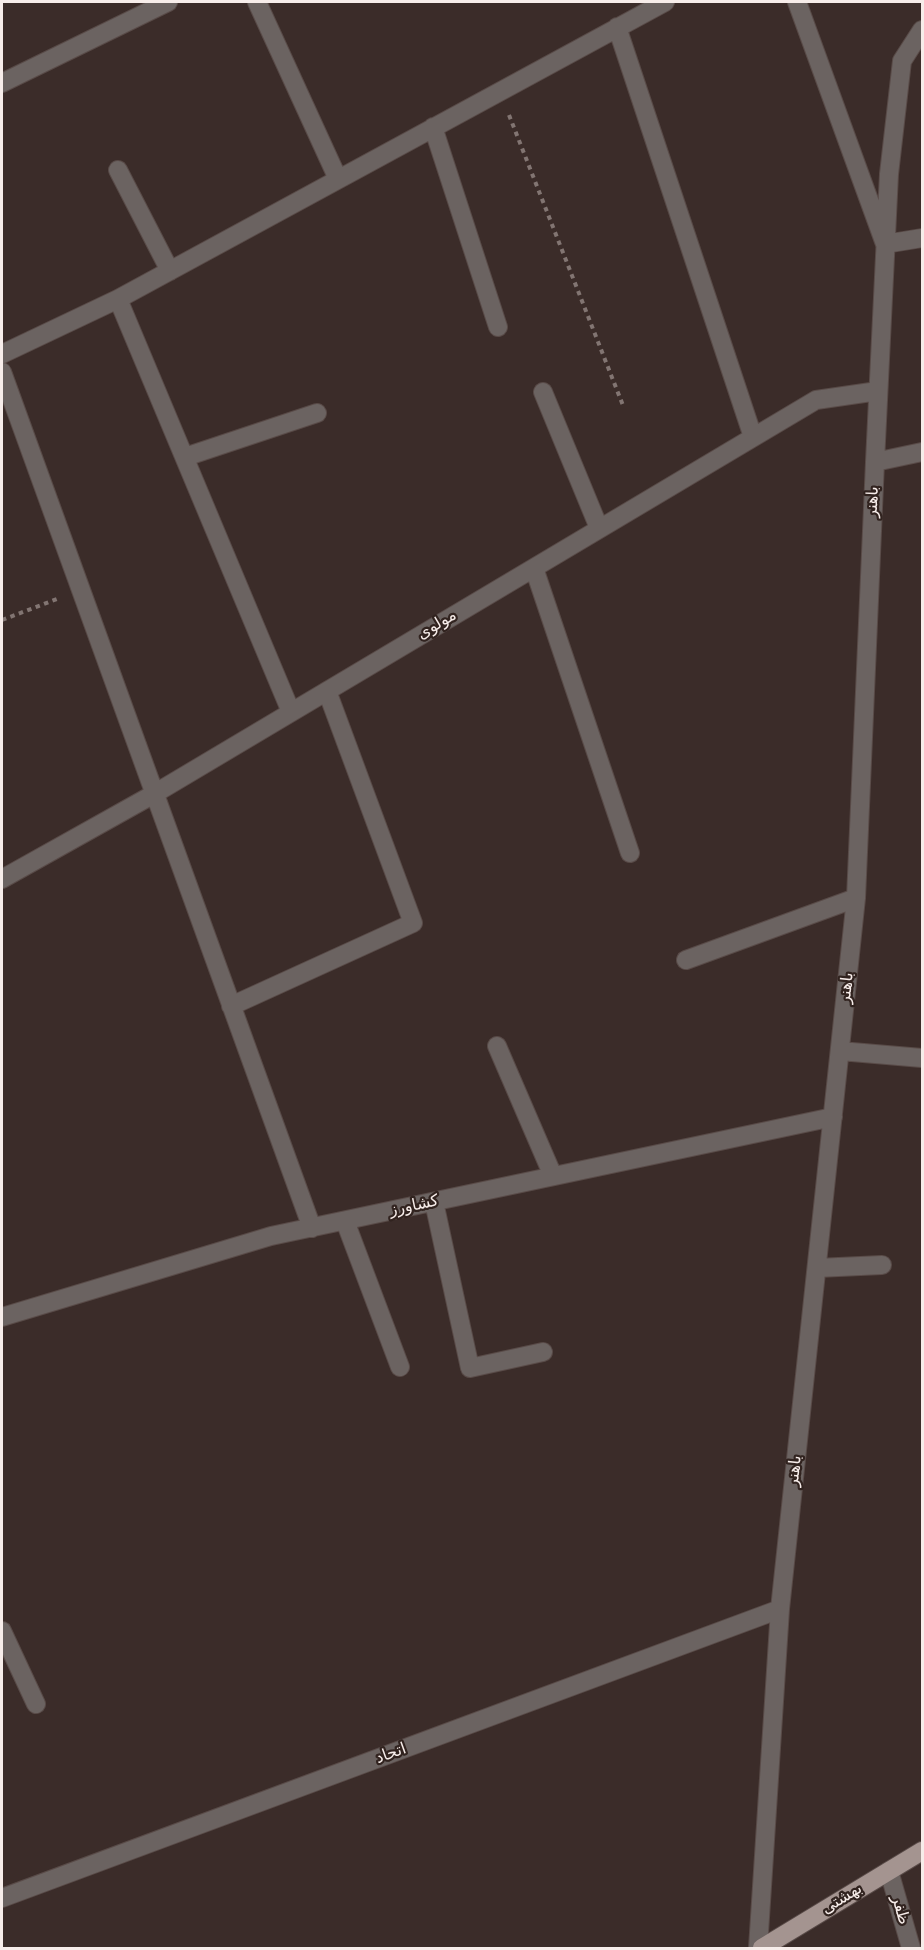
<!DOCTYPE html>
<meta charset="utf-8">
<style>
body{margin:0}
#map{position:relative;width:924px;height:1950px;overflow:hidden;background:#3b2c29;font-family:"DejaVu Sans",sans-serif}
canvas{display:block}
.frame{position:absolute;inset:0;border:3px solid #f7edea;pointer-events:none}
</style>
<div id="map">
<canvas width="924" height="1950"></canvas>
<div class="frame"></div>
</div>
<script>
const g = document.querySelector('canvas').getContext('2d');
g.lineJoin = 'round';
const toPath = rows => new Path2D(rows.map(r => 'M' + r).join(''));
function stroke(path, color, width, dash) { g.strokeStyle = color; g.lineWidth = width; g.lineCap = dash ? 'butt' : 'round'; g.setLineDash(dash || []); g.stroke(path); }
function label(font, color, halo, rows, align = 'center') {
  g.font = font + ' "DejaVu Sans",Cairo,sans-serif'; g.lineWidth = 4.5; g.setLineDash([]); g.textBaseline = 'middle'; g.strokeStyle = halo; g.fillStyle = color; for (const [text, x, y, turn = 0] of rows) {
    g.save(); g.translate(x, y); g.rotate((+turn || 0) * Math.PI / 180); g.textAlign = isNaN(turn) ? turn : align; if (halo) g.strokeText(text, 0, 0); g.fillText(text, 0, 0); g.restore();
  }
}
const path = toPath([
 [509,115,624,408],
 [2,620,57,599]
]);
const minor = toPath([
 [257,2,338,179],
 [797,2,885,244,922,238],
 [617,27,753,437],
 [2,83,168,2],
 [433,127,498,327],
 [118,170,170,271],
 [118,299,291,712],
 [2,354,118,299,665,2],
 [2,372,312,1228],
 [543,392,599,528],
 [185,457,317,413],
 [875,462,922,452],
 [534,568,630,853],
 [2,879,154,794,816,400,878,391],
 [686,960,856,898],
 [231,1006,413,923,327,691],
 [497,1046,553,1176],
 [840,1051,922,1058],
 [434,1202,470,1368,543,1352],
 [345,1221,400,1367],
 [817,1268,882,1265],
 [2,1317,271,1236,833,1117],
 [2,1631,36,1704],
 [889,1871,911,1948],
 [2,1898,780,1609],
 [758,1948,780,1609,856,898,875,462,889,174,902,61,922,30]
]);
const major = toPath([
 [762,1948,922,1851]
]);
const streetNames = [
 ["باهنر",873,502,-88],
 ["مولوی",437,625,-31],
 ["باهنر",847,988,-84],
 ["کشاورز",414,1206,-12],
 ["باهنر",795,1471,-84],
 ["اتحاد",391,1754,-20],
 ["بهشتی",842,1899,-32],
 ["ظفر",900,1910,74]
];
stroke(minor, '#594b48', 20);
stroke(major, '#594b48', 20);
stroke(path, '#827572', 4, [4.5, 4.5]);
stroke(minor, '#6b6361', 18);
stroke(major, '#a49490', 18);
label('16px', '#f7edea', '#31231f', streetNames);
</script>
